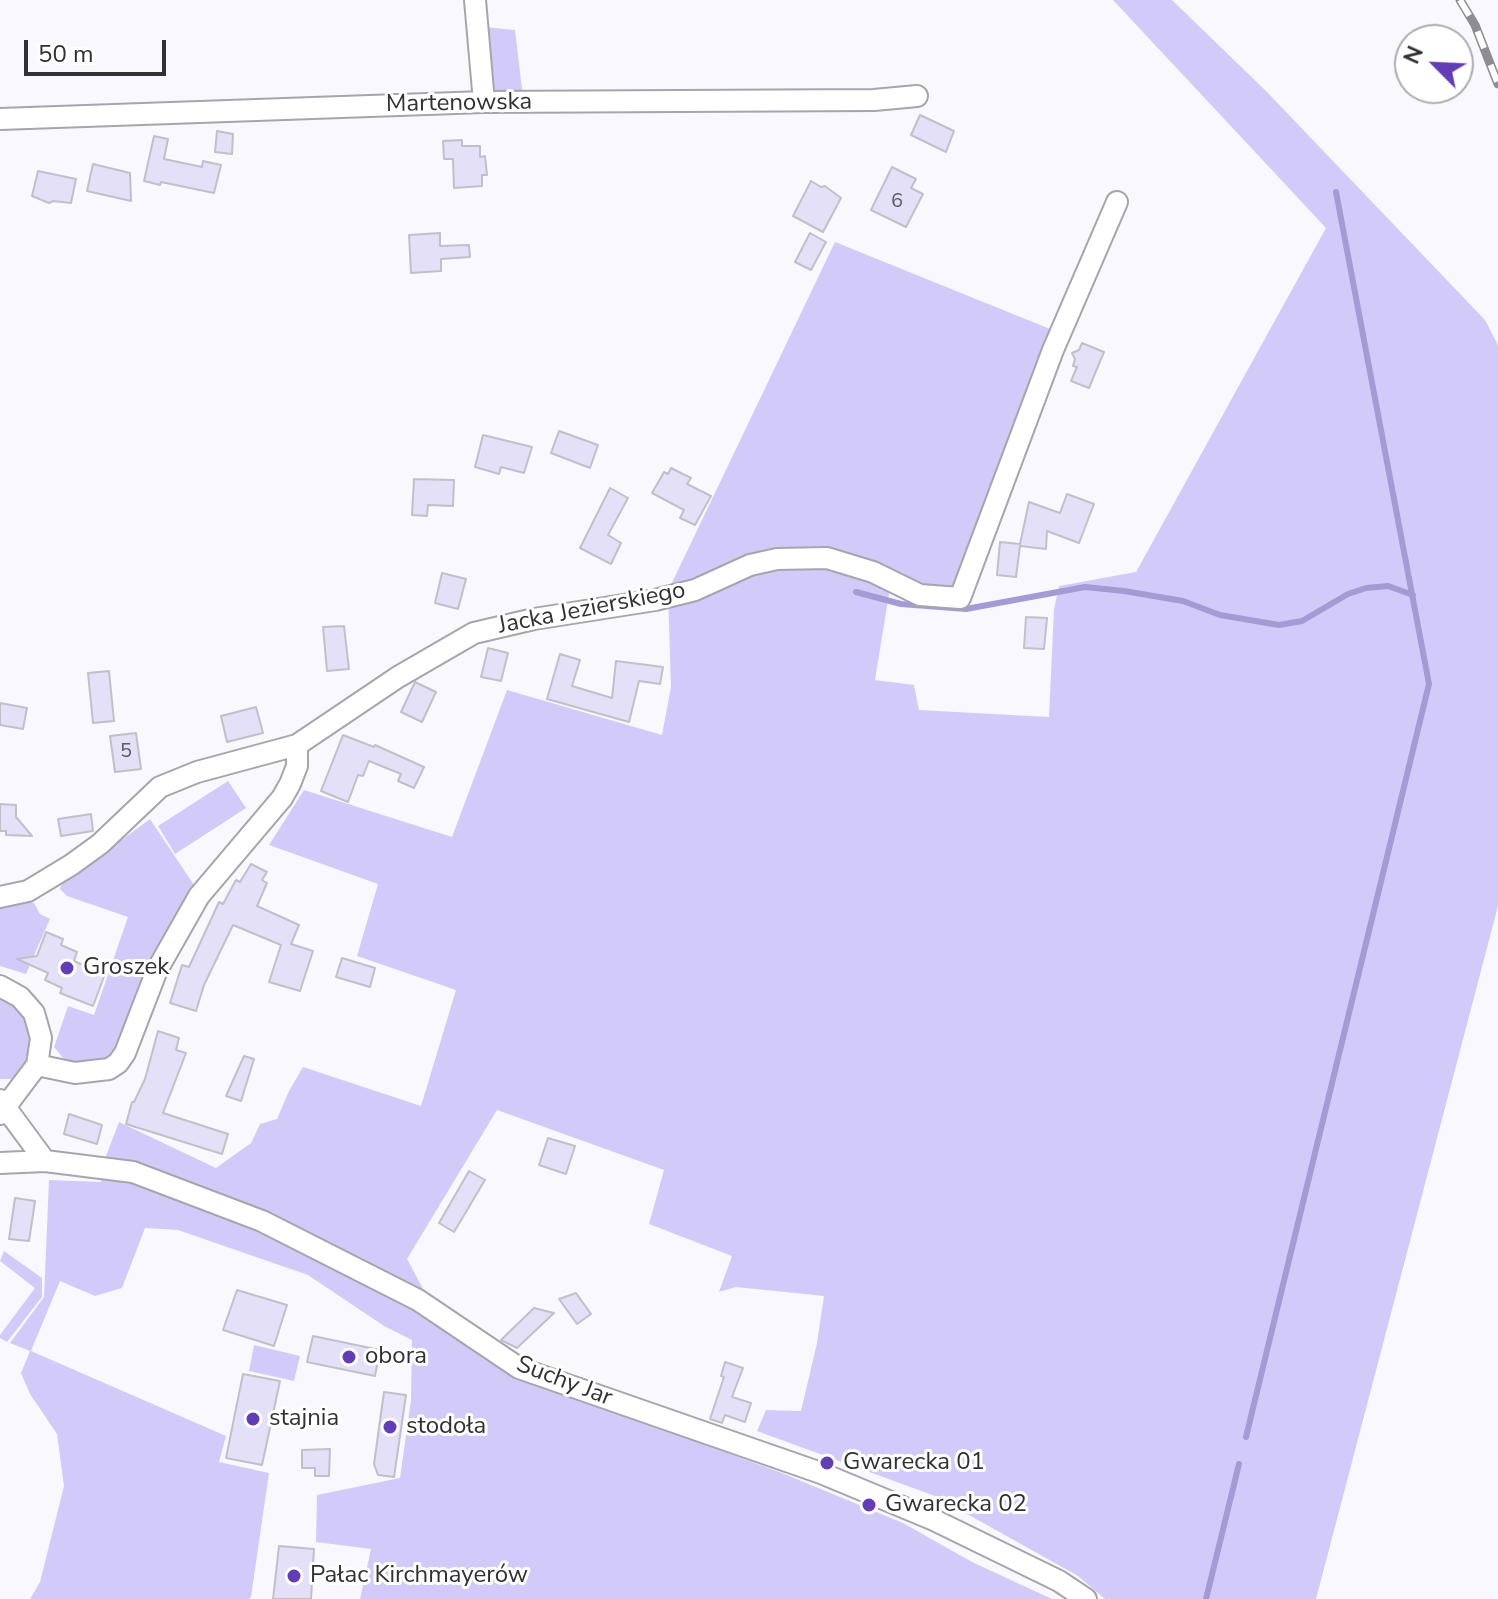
<!DOCTYPE html>
<meta charset="utf-8">
<style>
body{margin:0}
#map{position:relative;width:1498px;height:1599px;overflow:hidden;background:#f9f8fe;font-family:"Nunito Sans",sans-serif}
canvas{display:block}
.north{position:absolute;left:1394px;top:24px;width:80px;height:80px;box-sizing:border-box;background:#fff;border:2px solid #adadae;border-radius:50%;rotate:294deg;font-size:22px;font-weight:700;line-height:32px;text-align:center;color:#313134}
.north::after{content:'';display:block;margin:auto;width:28px;height:36px;background:#623db5;clip-path:polygon(50% 0,100% 100%,50% 72%,0 100%)}
.scale{position:absolute;left:24px;top:40px;width:142px;height:36px;box-sizing:border-box;border:4px solid #313134;border-top:0;padding-left:10px;font-size:24px;line-height:28px;white-space:nowrap;color:#313134;-webkit-text-stroke:6px #fff;paint-order:stroke}
</style>
<div id="map">
<canvas width="1498" height="1599"></canvas>
<div class="north">N</div>
<div class="scale">50 m</div>
</div>
<script>
const g = document.querySelector('canvas').getContext('2d');
g.lineJoin = 'round';
function fillPath(path, color) { g.fillStyle = color; g.fill(path, 'evenodd'); }
const toPath = rows => new Path2D(rows.map(r => 'M' + r).join(''));
function stroke(path, color, width, dash) { g.strokeStyle = color; g.lineWidth = width; g.lineCap = dash ? 'butt' : 'round'; g.setLineDash(dash || []); g.stroke(path); }
function label(font, color, halo, rows, align = 'center') {
  g.font = font + ' "Nunito Sans",sans-serif'; g.lineWidth = 6; g.setLineDash([]); g.textBaseline = 'middle'; g.strokeStyle = halo; g.fillStyle = color; for (const [text, x, y, turn = 0] of rows) {
    g.save(); g.translate(x, y); g.rotate((+turn || 0) * Math.PI / 180); g.textAlign = isNaN(turn) ? turn : align; if (halo) g.strokeText(text, 0, 0); g.fillText(text, 0, 0); g.restore();
  }
}
const green = toPath([
 [1113,0,1172,0,1267,92,1485,320,1498,345,1498,906,1316,1599,1105,1599,1078,1576,935,1496,757,1431,766,1410,801,1411,817,1343,824,1296,736,1287,719,1292,732,1256,649,1224,664,1170,497,1110,407,1259,435,1311,462,1342,532,1381,782,1473,903,1523,972,1562,1052,1599,360,1599,371,1549,316,1542,317,1495,400,1478,411,1400,412,1340,384,1326,308,1275,178,1230,145,1228,122,1288,95,1296,60,1281,31,1351,226,1436,219,1462,269,1473,251,1597,249,1599,30,1599,40,1582,64,1486,57,1434,30,1394,21,1373,30,1351,10,1343,44,1297,49,1180,101,1182,106,1156,119,1122,216,1168,251,1143,260,1124,277,1119,289,1091,303,1067,421,1106,456,990,357,956,378,884,269,845,304,790,452,837,507,690,662,735,671,687,668,591,835,242,1055,331,958,592,923,587,815,549,740,557,725,570,741,575,784,564,826,563,890,588,875,680,914,685,919,710,1049,717,1054,609,1059,586,1136,572,1326,228],
 [484,27,515,30,523,97,494,98],
 [228,781,246,808,175,854,158,826],
 [150,819,194,885,179,909,182,914,118,1054,100,1066,69,1065,54,1047,68,1006,94,1015,128,917,67,896,60,889,64,877,94,860],
 [25,900,34,903,40,914,50,919,26,974,0,966,0,908],
 [0,995,20,1009,27,1024,30,1041,26,1066,15,1079,0,1079],
 [4,1251,42,1278,42,1297,7,1342,0,1338,0,1335,35,1288,0,1261],
 [254,1345,300,1356,294,1381,249,1371]
]);
const stream = toPath([
 [856,592,901,604,966,609,1085,587,1124,591,1183,601,1220,615,1279,625,1302,621,1348,594,1366,588,1388,586,1413,595],
 [1246,1437,1429,684,1336,192],
 [1206,1599,1239,1464]
]);
const building = toPath([
 [920,115,954,131,946,152,911,135,920,115],
 [217,131,233,134,232,154,215,152,217,131],
 [154,136,168,139,164,159,202,167,203,161,221,165,214,193,161,182,160,185,144,181,154,136],
 [462,140,462,146,480,146,480,157,485,156,487,175,482,175,482,186,454,188,453,159,444,159,443,141,462,140],
 [93,164,130,173,131,201,87,191,93,164],
 [892,167,916,179,911,188,923,194,906,227,871,210,892,167],
 [38,171,76,179,71,203,53,201,49,203,32,196,38,171],
 [811,181,821,187,825,186,841,198,823,232,793,216,811,181],
 [440,233,440,246,469,245,470,257,441,259,441,271,411,273,409,235,440,233],
 [810,233,826,242,811,270,795,262,810,233],
 [1082,343,1104,352,1089,388,1071,381,1077,367,1073,366,1075,359,1072,353,1079,350,1082,343],
 [559,431,598,445,590,468,551,453,559,431],
 [483,435,532,447,524,473,501,467,499,474,475,467,483,435],
 [671,468,691,478,687,484,711,496,695,525,680,518,684,510,652,493,664,472,668,474,671,468],
 [414,479,454,480,453,506,428,505,427,516,412,515,414,479],
 [610,488,628,498,608,535,621,543,611,564,580,548,610,488],
 [1067,494,1094,504,1079,543,1047,531,1046,549,1020,546,1016,577,997,575,1000,542,1020,544,1029,502,1060,513,1067,494],
 [442,573,466,579,458,609,435,603,442,573],
 [1026,617,1047,618,1044,649,1024,648,1026,617],
 [344,626,349,669,327,671,323,627,344,626],
 [488,648,508,653,501,681,481,677,488,648],
 [560,654,580,660,572,686,612,698,616,661,663,667,660,684,639,681,629,722,547,699,560,654],
 [109,671,114,721,93,723,88,673,109,671],
 [415,682,436,692,422,722,401,712,415,682],
 [0,703,27,708,23,729,0,725,0,703],
 [256,707,263,733,227,742,221,716,256,707],
 [136,733,141,769,115,772,110,736,136,733],
 [343,735,374,747,375,745,424,767,414,788,398,781,401,774,369,761,363,776,358,775,348,802,321,791,343,735],
 [0,804,16,805,16,817,32,836,6,835,6,831,0,831,0,804],
 [91,814,93,831,61,836,58,819,91,814],
 [251,864,267,872,262,880,267,883,257,906,299,925,291,944,313,951,300,991,269,982,281,945,233,925,204,985,196,1011,170,1003,182,965,189,967,219,902,223,904,236,880,240,882,251,864],
 [46,932,63,939,61,945,77,952,74,961,105,974,93,1006,60,993,62,988,45,980,48,973,17,959,37,956,46,932],
 [342,958,375,968,370,987,336,977,342,958],
 [158,1031,179,1038,176,1050,186,1053,163,1113,228,1134,222,1154,126,1124,132,1102,134,1102,145,1079,158,1031],
 [244,1056,254,1059,241,1101,226,1096,244,1056],
 [69,1114,102,1125,97,1144,64,1134,69,1114],
 [548,1138,575,1146,566,1174,539,1165,548,1138],
 [469,1171,485,1180,454,1232,439,1223,469,1171],
 [15,1198,35,1201,29,1241,9,1239,15,1198],
 [237,1290,287,1305,274,1346,223,1330,237,1290],
 [576,1293,591,1314,577,1324,559,1299,576,1293],
 [534,1308,554,1313,517,1348,501,1340,534,1308],
 [313,1336,380,1350,375,1376,307,1362,313,1336],
 [725,1362,743,1368,732,1397,751,1403,745,1422,725,1415,722,1423,710,1419,724,1377,721,1376,725,1362],
 [243,1374,280,1381,262,1465,226,1458,243,1374],
 [384,1392,406,1395,394,1477,378,1475,374,1464,384,1392],
 [330,1449,329,1476,315,1476,315,1468,302,1468,302,1450,330,1449],
 [279,1546,314,1549,311,1599,273,1599,279,1546]
]);
const street = toPath([
 [475,0,484,102],
 [0,119,484,102,874,100,917,96],
 [0,897,28,891,71,865,100,844,160,787,197,772,297,745,398,677,474,633,534,619,655,600,695,590,750,565,777,559,827,558,873,572,920,595,960,598,1053,350,1117,202],
 [0,986,20,997,34,1013,41,1038,37,1065,0,1114],
 [37,1065,75,1073,109,1069,118,1063,125,1053,157,970,199,896,282,798,290,784,297,766,297,745],
 [0,1100,45,1161],
 [0,1163,45,1161,133,1172,262,1221,418,1300,519,1368,821,1473,934,1520,1059,1581,1086,1599]
]);
const rail = toPath([
 [1460,0,1475,25,1498,84]
]);
const markers = [
 [67,968,8,"#623db5"],
 [349,1357,8,"#623db5"],
 [253,1419,8,"#623db5"],
 [390,1427,8,"#623db5"],
 [827,1463,8,"#623db5"],
 [869,1505,8,"#623db5"],
 [294,1576,8,"#623db5"]
];
const numberNames = [
 ["6",897,202],
 ["5",126,752]
];
const streetNames = [
 ["Martenowska",459,104,-1],
 ["Jacka Jezierskiego",592,609,-11],
 ["Suchy Jar",564,1382,21]
];
const poiNames = [
 ["Groszek",83,968],
 ["obora",365,1357],
 ["stajnia",269,1419],
 ["stodoła",406,1427],
 ["Gwarecka 01",843,1463],
 ["Gwarecka 02",885,1505],
 ["Pałac Kirchmayerów",310,1576]
];
fillPath(green, '#d2cbf9');
stroke(stream, '#a59bd4', 6);
fillPath(building, '#e3e0f8');
stroke(building, '#c1c0c8', 2);
stroke(street, '#a6a5ac', 24);
stroke(street, '#fff', 20);
stroke(rail, '#8e8e92', 9);
stroke(rail, '#fff', 6, [18]);
for (const [x, y, r, color] of markers) { const dot = new Path2D(); dot.arc(x, y, r, 0, 2 * Math.PI); g.fillStyle = color; g.fill(dot); stroke(dot, '#fff', 3); }
label('20px', '#5e5d65', null, numberNames);
label('24px', '#313134', '#fff', streetNames);
label('24px', '#313134', '#fff', poiNames, 'left');
</script>
